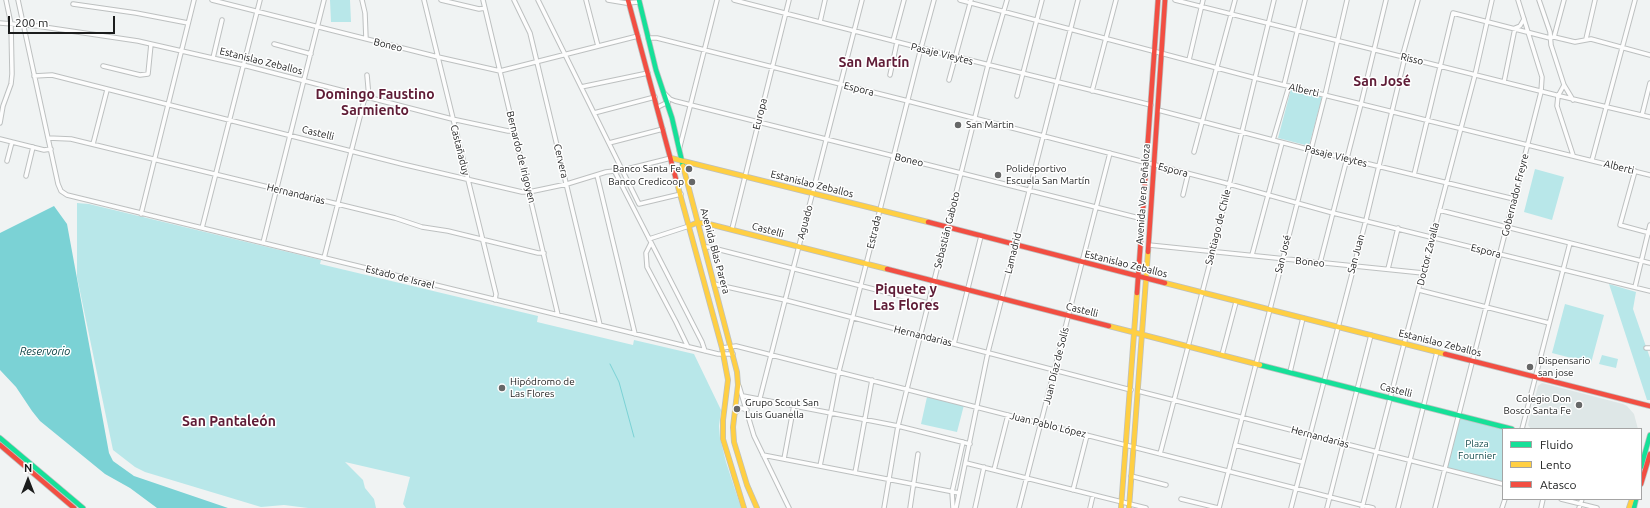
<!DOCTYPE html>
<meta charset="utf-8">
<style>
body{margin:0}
#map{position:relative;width:1650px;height:508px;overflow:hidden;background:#f0f3f3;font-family:Ubuntu,sans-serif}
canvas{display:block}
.legend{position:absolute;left:1502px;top:428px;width:140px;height:72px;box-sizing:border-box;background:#fff;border:1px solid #a4a4a4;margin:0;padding:5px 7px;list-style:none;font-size:12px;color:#1b1c1c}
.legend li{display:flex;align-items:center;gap:8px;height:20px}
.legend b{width:20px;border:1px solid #a4a4a4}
.north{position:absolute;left:8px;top:460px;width:40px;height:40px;-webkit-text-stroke:3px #fff;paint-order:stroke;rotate:0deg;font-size:11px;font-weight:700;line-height:16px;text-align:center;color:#1b1c1c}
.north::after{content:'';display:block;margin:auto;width:14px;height:18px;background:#1b1c1c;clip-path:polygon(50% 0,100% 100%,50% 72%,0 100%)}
.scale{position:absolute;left:8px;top:16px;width:107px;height:18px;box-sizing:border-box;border:2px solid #1b1c1c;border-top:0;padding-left:5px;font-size:12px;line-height:14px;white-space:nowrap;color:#1b1c1c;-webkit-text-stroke:3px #fff;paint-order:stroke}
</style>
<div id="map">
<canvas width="1650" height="508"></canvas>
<ul class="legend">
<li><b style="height:5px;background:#16e098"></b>Fluido</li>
<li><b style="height:5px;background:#ffcf43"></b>Lento</li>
<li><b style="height:5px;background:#f24e42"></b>Atasco</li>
</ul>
<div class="north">N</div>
<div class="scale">200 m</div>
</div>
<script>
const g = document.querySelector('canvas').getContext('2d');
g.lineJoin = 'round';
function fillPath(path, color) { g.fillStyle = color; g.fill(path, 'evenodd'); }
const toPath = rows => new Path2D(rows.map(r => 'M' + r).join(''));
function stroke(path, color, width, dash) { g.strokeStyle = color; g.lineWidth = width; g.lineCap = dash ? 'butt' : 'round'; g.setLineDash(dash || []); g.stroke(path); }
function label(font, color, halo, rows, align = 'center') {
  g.font = font + ' Ubuntu,sans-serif'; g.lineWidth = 3; g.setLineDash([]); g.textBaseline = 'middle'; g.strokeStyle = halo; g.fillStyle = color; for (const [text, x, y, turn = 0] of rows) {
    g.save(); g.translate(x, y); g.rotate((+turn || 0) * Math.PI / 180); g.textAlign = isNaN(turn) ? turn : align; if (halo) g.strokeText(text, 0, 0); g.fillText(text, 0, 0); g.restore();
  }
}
const built = toPath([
 [1542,383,1623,404,1627,406,1634,414,1638,429,1531,429,1528,425,1538,386]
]);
const green = toPath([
 [330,0,350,0,351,22,331,22],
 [1291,89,1322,97,1309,146,1278,138],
 [1535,169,1564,177,1552,220,1524,212],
 [77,203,89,204,321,260,320,264,538,316,537,322,633,345,634,340,694,354,721,410,719,426,720,438,726,462,741,508,406,508,403,504,410,477,345,462,363,480,365,488,374,499,376,508,308,508,284,505,261,507,145,472,135,467,113,450,77,277],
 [1609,284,1636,292,1633,309,1650,358,1650,400,1647,400],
 [1565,304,1604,315,1591,363,1552,353],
 [1602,355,1618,359,1616,368,1599,364],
 [927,397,964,405,957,432,921,424],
 [1458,415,1503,429,1503,484,1445,469]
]);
const water = toPath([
 [54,206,67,224,109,453,113,461,134,476,228,508,157,508,130,488,105,474,40,421,32,411,16,387,0,370,0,233]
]);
const stream = toPath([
 [610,364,619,382,634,437]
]);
const street = toPath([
 [18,0,58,184,61,191,67,195,718,354,733,354],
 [212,0,438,57,500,71,638,36],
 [362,0,365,13,366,39],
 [424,0,496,294,495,300],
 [441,0,479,9,485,8],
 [483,0,558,315],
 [514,0,530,33,600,325],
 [538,0,639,204,681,194],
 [586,0,598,46],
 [608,0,626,3,639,2],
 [734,0,921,48,1151,105],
 [960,0,1255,78,1650,175],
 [1175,0,1560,96,1650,117],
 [1539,0,1550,32,1551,45,1564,85,1573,100],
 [73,4,136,13,188,23],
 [820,22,825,0],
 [0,23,37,26,138,41,243,65,452,119,508,131,514,131],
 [1554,37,1575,42,1591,39,1650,55],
 [648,38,657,38,908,101,1229,184,1333,213,1650,291],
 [1586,39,1595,0],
 [893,41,904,0],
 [274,44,311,54],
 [213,58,222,20],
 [1189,60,1203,0],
 [103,66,140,75,148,74,151,44],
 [367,75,369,98],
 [890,75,897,42],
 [34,76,52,75,402,164,522,192,529,192,567,184,606,172,623,170,671,158],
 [949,80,971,0],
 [1504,82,1515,28,1520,26,1524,19],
 [1284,85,1305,0],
 [1564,85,1558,96,1557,106,1573,155],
 [581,87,648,73],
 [1092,91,1116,0],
 [665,94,670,99,675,101,1143,219],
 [1017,96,1042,0],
 [658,107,668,102],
 [1158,110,1311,150,1514,199],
 [594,113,655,97],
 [1642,115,1650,83],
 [0,123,3,106,11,84,12,74,11,24,6,0],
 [48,138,71,139,395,218,422,227,448,231,538,253,544,253],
 [0,139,44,150,51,149],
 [1273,140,1289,86],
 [609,143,663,129],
 [93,144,107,90],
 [679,150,717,0],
 [1194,152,1235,0],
 [1592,160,1635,0],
 [7,161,12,142],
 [1635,171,1620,225,1650,233],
 [615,172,702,342,705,351],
 [597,175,635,334],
 [1414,175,1453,13,1550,38,1554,37,1564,0],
 [26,176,33,147],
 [1183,195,1188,174],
 [1439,210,1650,263],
 [141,214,194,0],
 [202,228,260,0],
 [732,229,789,0],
 [649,239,689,226],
 [263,243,324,0],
 [651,243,646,253,647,267,676,322,688,347],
 [1149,245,1423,273],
 [705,247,709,247,928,303],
 [1252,255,1282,143],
 [324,258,365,97],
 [1320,263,1361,104,1386,0],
 [1388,269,1398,228],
 [714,284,785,300,1131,390],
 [1635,287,1650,225],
 [1419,290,1549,323],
 [954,344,981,236],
 [722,348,736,346,1373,508],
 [1646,348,1650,348],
 [1222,355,1236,302],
 [1290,372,1303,318],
 [739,386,754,436,789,508],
 [1138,391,1503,484],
 [743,396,898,426,970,444],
 [760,398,862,0],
 [735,413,741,408,747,410],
 [1522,429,1570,243],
 [1235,445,1302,462],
 [1160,454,1213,251,1274,0],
 [763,455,959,493],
 [784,459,794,405],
 [966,463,1146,508],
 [820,466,839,371,921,48,934,0],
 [994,470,1008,415],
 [855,473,872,380],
 [1131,476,1166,485],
 [1073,490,1087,435],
 [1181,499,1218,508],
 [1561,499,1597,508],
 [884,508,898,426,907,389,988,65,1007,0],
 [910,508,918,454],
 [953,508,952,492,963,442],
 [956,508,988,352,1078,0],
 [975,508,984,467],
 [1019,508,1110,153],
 [1090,508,1093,495],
 [1219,508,1325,95,1347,0],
 [1291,508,1366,220,1404,61,1403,54,1418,0],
 [1327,508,1371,335],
 [1362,508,1404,344,1475,75,1492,0],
 [1398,508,1437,352],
 [1435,508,1541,92,1542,77,1518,0],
 [1502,508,1505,499],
 [1541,508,1543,499],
 [1579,508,1582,499]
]);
const fast = toPath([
 [639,0,656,70,672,118,683,166],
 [1260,365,1512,429],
 [0,438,83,508],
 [1641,467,1650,435],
 [1634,508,1636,499]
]);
const slow = toPath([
 [671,158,928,222],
 [683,166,737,372,738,385,733,427,734,442,747,485,757,508],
 [677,183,722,348,728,380,723,420,723,439,744,508],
 [689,226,696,223,705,223,887,269],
 [1165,283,1445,354],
 [1109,326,1260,365],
 [1121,508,1137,293],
 [1129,508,1148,252],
 [1629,508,1632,499]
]);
const jam = toPath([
 [628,0,677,183],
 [928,222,1165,283],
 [1148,252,1165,0],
 [887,269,1109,326],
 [1137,293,1158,0],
 [1445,354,1650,406],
 [0,445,74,508],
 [1641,484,1650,454]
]);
const markers = [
 [958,125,4,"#666767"],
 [689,169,4,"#666767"],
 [998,175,4,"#666767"],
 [692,182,4,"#666767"],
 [1530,367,4,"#666767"],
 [502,388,4,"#666767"],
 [1579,405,4,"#666767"],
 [737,409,4,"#666767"]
];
const streetNames = [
 ["Boneo",388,45,14],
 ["Pasaje Vieytes",942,54,14],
 ["Risso",1412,59,14],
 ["Estanislao Zeballos",261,61,14],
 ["Espora",859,89,14],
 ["Alberti",1304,90,13],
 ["Europa",760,114,-76],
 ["Castelli",318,133,14],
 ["Castañaduy",460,150,76],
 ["Pasaje Vieytes",1336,156,14],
 ["Bernardo de Irigoyen",521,157,76],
 ["Boneo",909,160,14],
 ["Cervera",561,161,77],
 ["Alberti",1619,167,14],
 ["Espora",1173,170,15],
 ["Estanislao Zeballos",812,184,14],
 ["Hernandarias",296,194,14],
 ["Avenida Vera Peñaloza",1143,194,-86],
 ["Gobernador Freyre",1515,195,-76],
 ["Aguado",805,222,-75],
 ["Santiago de Chile",1218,227,-76],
 ["Castelli",768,230,15],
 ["Sebastián Gaboto",947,230,-76],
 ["Estrada",874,232,-77],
 ["Avenida Blas Parera",715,251,75],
 ["Espora",1486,251,14],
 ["Lamadrid",1013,253,-76],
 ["San José",1283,254,-76],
 ["San Juan",1356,254,-75],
 ["Doctor Zavalla",1428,254,-76],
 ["Boneo",1310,262,6],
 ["Estanislao Zeballos",1126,264,14],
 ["Estado de Israel",400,277,14],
 ["Castelli",1082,310,14],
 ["Hernandarias",923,336,14],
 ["Estanislao Zeballos",1440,343,14],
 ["Juan Díaz de Solís",1056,366,-76],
 ["Castelli",1396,390,14],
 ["Juan Pablo López",1048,425,14],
 ["Hernandarias",1320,437,15]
];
const poiNames = [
 ["San Martin",966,125],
 ["Banco Santa Fe",681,169,"right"],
 ["Polideportivo",1006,169],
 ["Escuela San Martín",1006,181],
 ["Banco Credicoop",684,182,"right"],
 ["Dispensario",1538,361],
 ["san jose",1538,373],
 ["Hipódromo de",510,382],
 ["Las Flores",510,394],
 ["Colegio Don",1571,399,"right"],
 ["Bosco Santa Fe",1571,411,"right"],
 ["Grupo Scout San",745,403],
 ["Luis Guanella",745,415]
];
const parkNames = [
 ["Plaza",1477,444],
 ["Fournier",1477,456]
];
const waterNames = [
 ["Reservorio",45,351]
];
const districtNames = [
 ["San Martín",874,62],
 ["San José",1382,81],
 ["Domingo Faustino",375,94],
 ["Sarmiento",375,110],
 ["Piquete y",906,289],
 ["Las Flores",906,305],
 ["San Pantaleón",229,421]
];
fillPath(built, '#dee7e7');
fillPath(green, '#b8e7e9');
fillPath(water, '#7bd2d5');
stroke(stream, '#7bd2d5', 1);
stroke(street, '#bdc0c0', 5.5);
stroke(fast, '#bdc0c0', 6);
stroke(slow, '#bdc0c0', 6);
stroke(jam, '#bdc0c0', 6);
stroke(street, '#fdfdfd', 3.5);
stroke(fast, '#16e098', 4.5);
stroke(slow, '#ffcf43', 4.5);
stroke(jam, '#f24e42', 4.5);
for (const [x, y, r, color] of markers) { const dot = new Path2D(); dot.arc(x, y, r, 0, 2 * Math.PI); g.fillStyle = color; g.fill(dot); stroke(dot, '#fff', 1.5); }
label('10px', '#1b1c1c', '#fff', streetNames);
label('10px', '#1b1c1c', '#fff', poiNames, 'left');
label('10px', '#12494b', '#fff', parkNames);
label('italic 11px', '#003b3d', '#fff', waterNames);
label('bold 14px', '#5f1c36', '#fff', districtNames);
</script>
